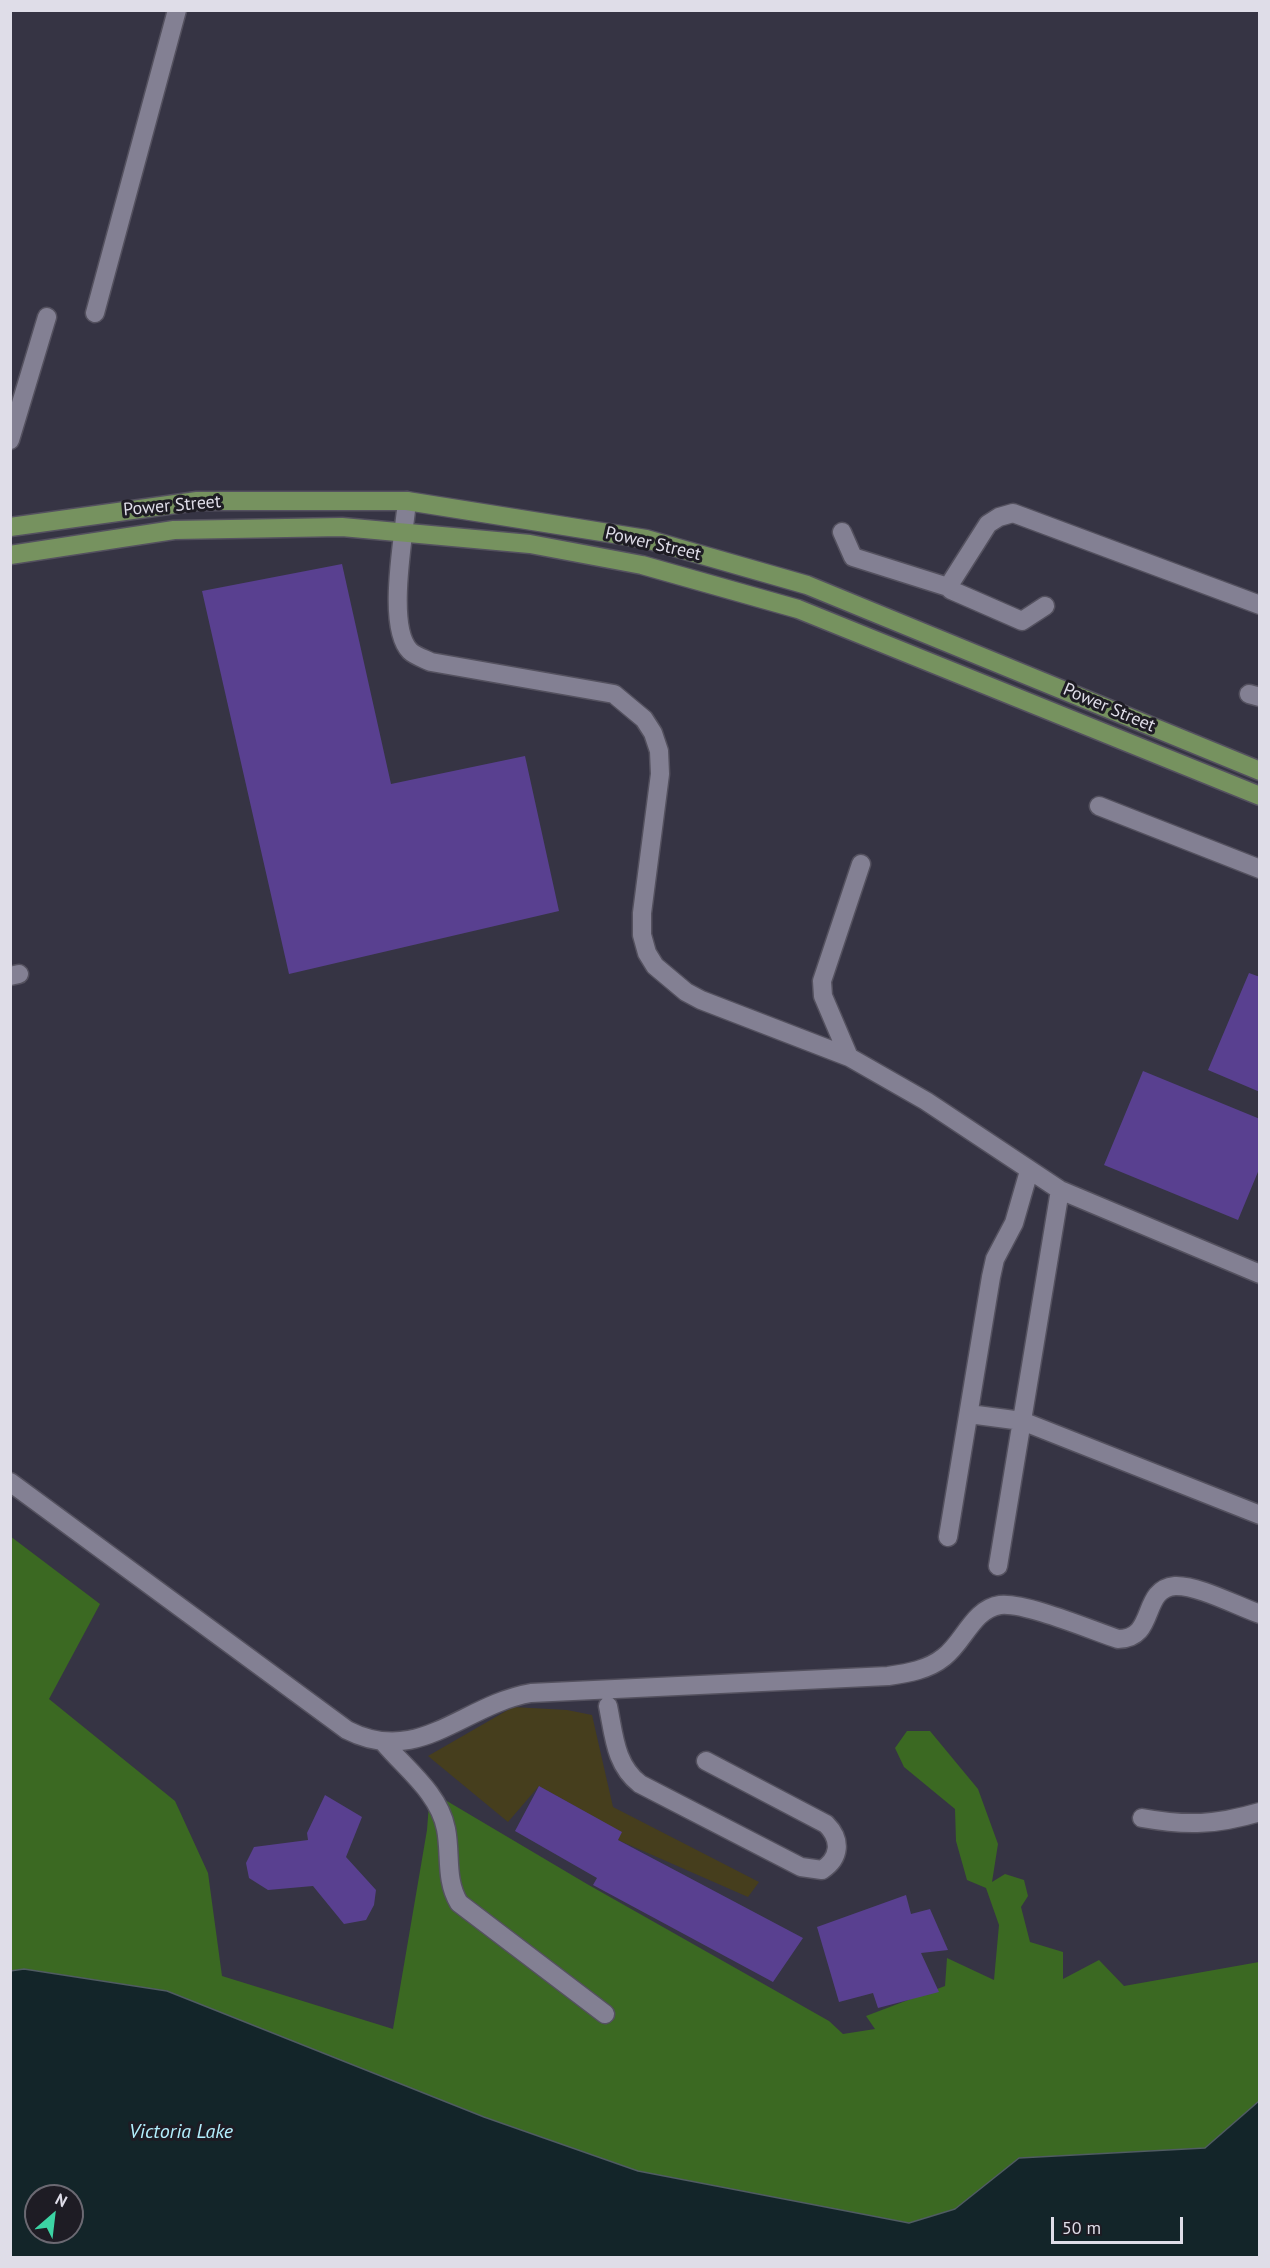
<!DOCTYPE html>
<style>
body{margin:0}
#map{position:relative;width:1270px;height:2268px;overflow:hidden;background:#363444;font-family:"PT Sans",sans-serif}
canvas{display:block}
.frame{position:absolute;inset:0;border:12px solid #dfdde8;pointer-events:none}
.north{position:absolute;left:24px;top:2184px;width:60px;height:60px;box-sizing:border-box;background:#1e1c24;border:2px solid #6b6972;border-radius:50%;rotate:28deg;font-size:16px;font-weight:700;line-height:24px;text-align:center;color:#dfdde8}
.north::after{content:'';display:block;margin:auto;width:21px;height:27px;background:#3cd4a4;clip-path:polygon(50% 0,100% 100%,50% 72%,0 100%)}
.scale{position:absolute;left:1051px;top:2217px;width:132px;height:27px;box-sizing:border-box;border:3px solid #dfdde8;border-top:0;padding-left:8px;font-size:18px;line-height:21px;white-space:nowrap;color:#dfdde8;-webkit-text-stroke:4px #1e1c24;paint-order:stroke}
</style>
<div id="map">
<canvas width="1270" height="2268"></canvas>
<div class="frame"></div>
<div class="north">N</div>
<div class="scale">50 m</div>
</div>
<script>
const c = document.querySelector('canvas').getContext('2d');
c.lineJoin = 'round';
function fill(path, color) { c.fillStyle = color; c.fill(path, 'evenodd'); }
function strokePath(path, color, width, dash) { c.strokeStyle = color; c.lineWidth = width; c.lineCap = dash ? 'butt' : 'round'; c.setLineDash(dash || []); c.stroke(path); }
function drawText(font, color, halo, rows, align = 'center') {
  c.font = font + ' "PT Sans",sans-serif'; c.lineWidth = 6; c.setLineDash([]); c.textBaseline = 'middle'; c.strokeStyle = halo; c.fillStyle = color; for (const [text, x, y, turn = 0] of rows) {
    c.save(); c.translate(x, y); c.rotate((+turn || 0) * Math.PI / 180); c.textAlign = isNaN(turn) ? turn : align; if (halo) c.strokeText(text, 0, 0); c.fillText(text, 0, 0); c.restore();
  }
}
fill(new Path2D(`
 M10,1536L100,1604L49,1699L175,1801L208,1873L222,1976L393,2029L427,1830L430,1791L587,1884L829,2021L843,2034L875,2029L866,2016L945,1986L947,1958L994,1980L999,1925L986,1888L967,1880L956,1841L955,1809L904,1767L895,1748L907,1731H930L978,1789L998,1844L992,1882L1005,1874L1024,1880L1028,1896L1021,1907L1030,1942L1063,1952V1979L1099,1960L1124,1986L1259,1962V2101L1205,2148L1019,2158L955,2209L909,2223L638,2171L484,2117L167,1991L24,1969L11,1971Z`), '#3b6922');
fill(new Path2D(`
 M513,1707L567,1710L592,1715L613,1807L759,1882L748,1897L618,1840L621,1832L539,1786L508,1822L428,1756Z`), '#463e1d');
const water = new Path2D(`
 M24,1969L167,1991L484,2117L638,2171L909,2223L955,2209L1019,2158L1205,2148L1259,2101V2257H11L10,1971ZM36,2196H72V2232H36Z`);
fill(water, '#132529');
strokePath(water, '#505c62', 1.5);
fill(new Path2D(`
 M342,564L391,784L525,756L559,911L289,974L202,591Z
 M1249,973L1260,977V1092L1208,1070Z
 M1143,1071L1260,1119V1167L1238,1220L1104,1165Z
 M539,1786L622,1832L618,1840L803,1938L773,1982L593,1885L597,1878L515,1831Z
 M325,1795L362,1817L346,1857L376,1890L374,1905L366,1920L344,1924L313,1886L268,1890L249,1878L246,1863L254,1847L308,1840L307,1833Z
 M906,1895L911,1914L930,1909L948,1950L921,1953L939,1992L878,2008L873,1993L839,2002L817,1927Z`), '#594090');
const minor = new Path2D(`
 M95,313L177,10
 M10,440L47,317
 M407,501C404,536 386,627 410,651C415,656 425,659 431,662L614,694L644,719L653,733L659,751L660,774L642,913V935L647,953L655,966L686,992L701,1000L849,1057L926,1101L1060,1190L1260,1274
 M842,532L853,557L948,587
 M1045,606L1022,621L951,590L948,587L988,524L999,517L1013,513L1260,605
 M1249,694L1260,697
 M1099,806L1260,869
 M10,976L19,974
 M849,1057L823,996L822,981L861,864
 M969,1414L1022,1421L1260,1515
 M10,1482L347,1730C419,1767 462,1705 531,1693L888,1676C908,1673 928,1670 944,1657C964,1642 973,1609 1000,1605C1025,1602 1091,1630 1118,1639C1157,1639 1140,1589 1175,1586C1198,1585 1237,1606 1260,1614
 M948,1537L991,1277L995,1259L1014,1223L1029,1171
 M998,1566L1060,1190
 M608,1706C614,1735 615,1765 640,1784L801,1867L822,1870C840,1858 842,1840 826,1824L706,1761
 M384,1743C406,1769 439,1793 446,1829C451,1854 445,1880 459,1903L605,2014
 M1142,1818C1187,1826 1216,1825 1260,1812`);
const major = new Path2D(`
 M10,527L197,501H407L646,539L807,585L1260,771
 M10,555L174,530L342,527L530,544L642,565L798,609L1260,796`);
strokePath(minor, '#54515f', 21);
strokePath(major, '#54515f', 21);
strokePath(minor, '#838093', 18);
strokePath(major, '#76925f', 18);
drawText('18px', '#dfdde8', '#1e1c24', [
 ["Power Street",172,506,-5],
 ["Power Street",653,544,13],
 ["Power Street",1109,708,23]
]);
drawText('italic 20px', '#b3effd', '#1e1c24', [
 ["Victoria Lake",181,2132]
]);
</script>
